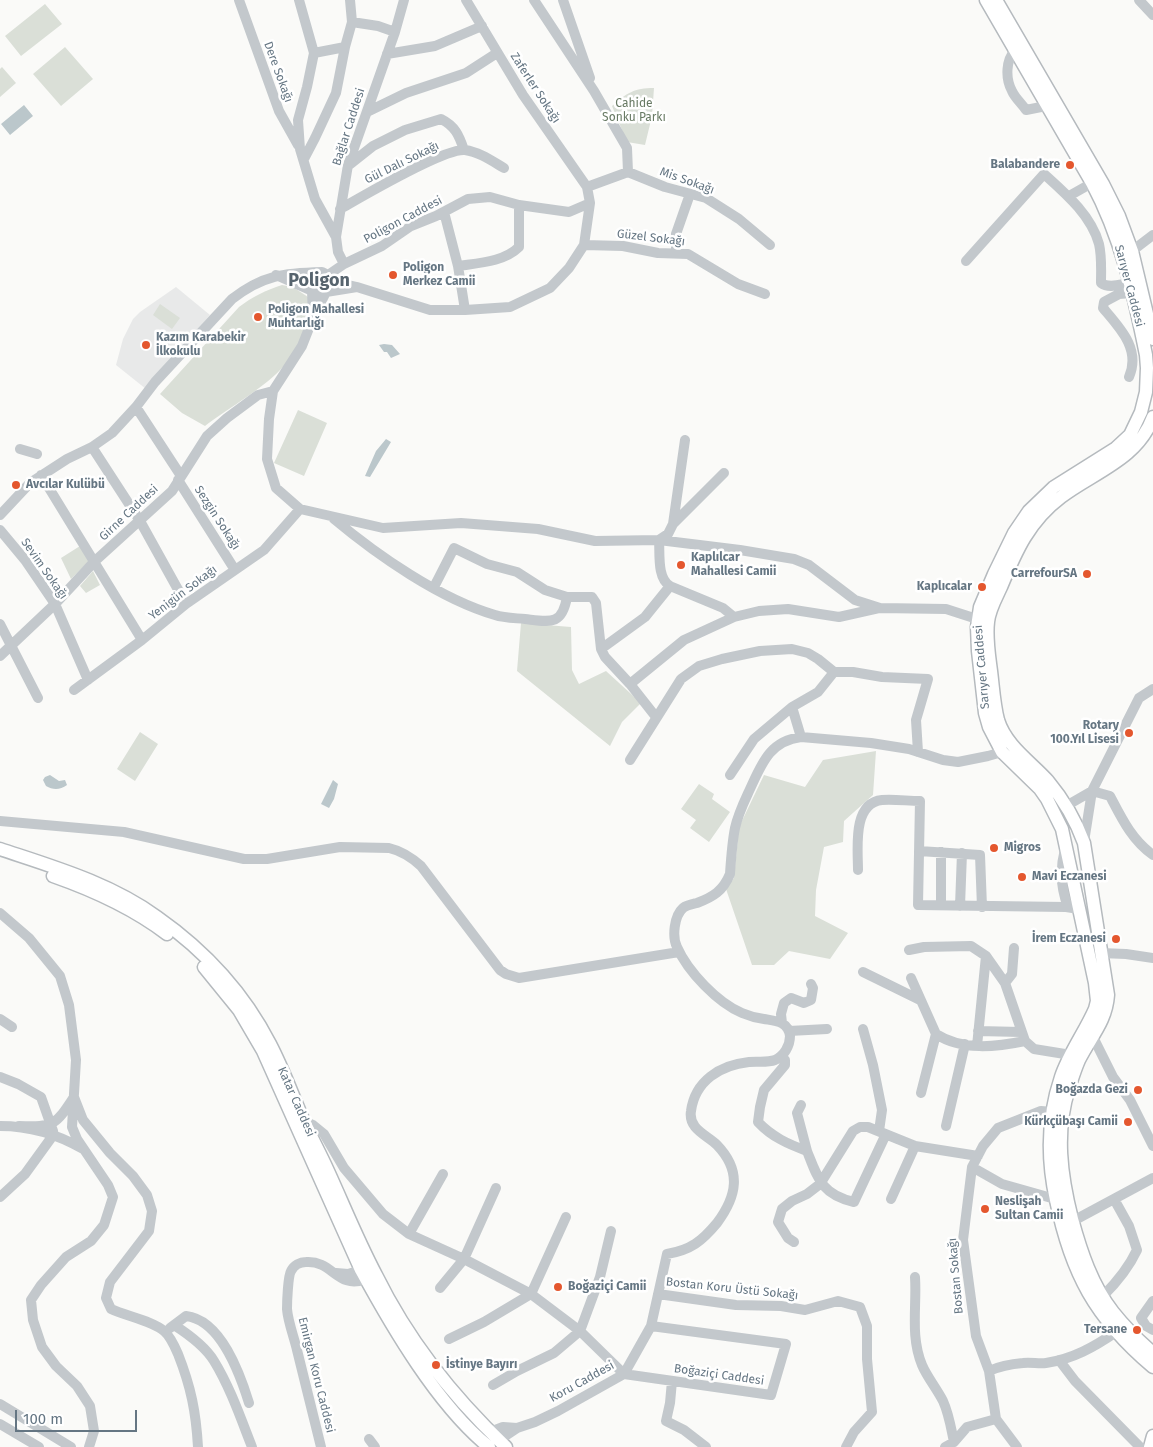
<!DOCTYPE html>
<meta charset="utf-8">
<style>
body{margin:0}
#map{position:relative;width:1153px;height:1447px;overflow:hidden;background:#fafaf8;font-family:"Fira Sans",sans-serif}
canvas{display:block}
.scale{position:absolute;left:15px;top:1410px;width:122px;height:22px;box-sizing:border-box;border:2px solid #657683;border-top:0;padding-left:6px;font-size:15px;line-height:18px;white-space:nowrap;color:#657683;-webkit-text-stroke:4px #fff;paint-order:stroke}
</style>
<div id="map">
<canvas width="1153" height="1447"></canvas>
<div class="scale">100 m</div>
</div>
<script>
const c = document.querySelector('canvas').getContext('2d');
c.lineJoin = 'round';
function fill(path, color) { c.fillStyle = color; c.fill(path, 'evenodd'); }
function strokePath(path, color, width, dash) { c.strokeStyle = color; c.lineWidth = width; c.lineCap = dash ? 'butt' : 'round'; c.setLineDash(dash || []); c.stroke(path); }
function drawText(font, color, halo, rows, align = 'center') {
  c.font = font + ' "Fira Sans",sans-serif'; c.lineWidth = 5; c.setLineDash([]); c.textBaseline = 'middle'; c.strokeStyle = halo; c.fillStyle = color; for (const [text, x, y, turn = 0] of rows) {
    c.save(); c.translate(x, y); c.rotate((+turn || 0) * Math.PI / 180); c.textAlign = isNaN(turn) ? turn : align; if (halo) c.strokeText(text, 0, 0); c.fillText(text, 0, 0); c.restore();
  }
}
fill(new Path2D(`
 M176,287L210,315L146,389L116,365L123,339L133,319L140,312Z`), '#e8e9e9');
fill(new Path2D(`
 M45,4L62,24L21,56L5,36Z
 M65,47L93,79L61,106L33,74Z
 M2,67L16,83L0,97V69Z
 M654,88L652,116L645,145L627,142L612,106C627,93 634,88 654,88Z
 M282,285L293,287L308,297C308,303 309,310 308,316C302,371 244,396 205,426L182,413L160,394L239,307C252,297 266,290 282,285Z
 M160,304L180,318L172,329L153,315Z
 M298,410L327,423L304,476L274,463Z
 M80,546L89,561L71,579L61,558Z
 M93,571L100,585L86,593L80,586Z
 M521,623L571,627L572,670L579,684L606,671L641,703L622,722L610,746L517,671Z
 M140,732L158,744L135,781L117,769Z
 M876,751L873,795L844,821L843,842L824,847L816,890L815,916L848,933L830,959L789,951L774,965H752L726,889L734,878L739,827L764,775L805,787L823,760Z
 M699,784L714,794L712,799L730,812L709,842L690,828L696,820L681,809Z`), '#dadfd7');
fill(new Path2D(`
 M24,105L33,116L10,135L1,124Z
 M384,344L392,345L400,354L391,358L387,352H384L379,345Z
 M386,439L391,442L370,477L365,476L376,451Z
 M50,775L59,781L65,780L67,785C60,790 53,790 46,786L43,780L45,777Z
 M333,780L338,784L334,799L329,808L321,804Z`), '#bbc7cb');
const major = new Path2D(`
 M986,0L1092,183C1121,237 1134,295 1146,355L1147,368L1146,392L1141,412L1130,435L1116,448L1054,487L1029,511L1014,533L994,574L980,607L977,627L978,651L985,713L989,727L1002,752L1040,789L1047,799L1062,829L1095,983L1097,1001L1095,1009C1085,1032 1069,1053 1061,1077C1047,1118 1047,1159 1056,1200C1071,1273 1095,1318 1153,1367
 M996,0L1103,184L1119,216L1132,251L1153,339
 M1153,417C1138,459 1094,472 1061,497C1029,521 1016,551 1001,587C996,598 989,610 988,622C986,638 989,655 991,671C993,687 994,705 998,720C1006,746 1031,762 1048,781C1063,799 1076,821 1084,843L1108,995C1106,1022 1091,1036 1079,1060C1075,1069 1072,1079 1069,1088C1055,1132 1061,1176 1072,1219C1081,1252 1092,1285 1113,1312C1125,1327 1139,1341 1153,1353
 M0,849C54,867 110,883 157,917C204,950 244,993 270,1044C283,1069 292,1094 303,1119C311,1137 320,1153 328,1171C344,1206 358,1241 376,1275C408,1340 454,1398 506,1447
 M53,876C93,890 133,908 167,934
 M204,967L239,1010L263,1051L361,1270C392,1327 438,1406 489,1447
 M1150,1447L1153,1436`);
strokePath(major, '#b5babe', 15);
strokePath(new Path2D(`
 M239,0L279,111L298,145
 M299,0L314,53L307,87L298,120L300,149L315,199L336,237
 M534,0L594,91L627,148L628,172
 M563,0L590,78
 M1139,0L1153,15
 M352,22L378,26L395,32
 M1015,50C1006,60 1005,78 1012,91C1015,98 1022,104 1026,110L1046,106
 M314,53L345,47
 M387,54L435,46L482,26
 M367,112L406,93L466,73L497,53
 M304,159L315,138L336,93L345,47L352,22L350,0
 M349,165L373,146L405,130L441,119C455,126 459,135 464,150
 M587,187L628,172L665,187L706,198L739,219L770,245
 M1069,196L1092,183
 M340,209C363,196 444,148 465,150C479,152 492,161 504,168
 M444,212L458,266L465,310
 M584,245L623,246L658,253L688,254L738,284L765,294
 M1132,251L1153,235
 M676,253V234L690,194
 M966,261L1044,174C1065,193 1091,215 1099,244C1102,257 1101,270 1101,283C1109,289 1121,284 1130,283
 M344,264L338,252L336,237L348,165L395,32L404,0
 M458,266C478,263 504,262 519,247V205
 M328,275L344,264L382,246L411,226L436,216L468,199L490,197L519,205L569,212L590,203
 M331,281L357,287L430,310H465L510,307L550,288L569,268L584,245L590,203L587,187L523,95L466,0
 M357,287L326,292L313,318L302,346L273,391L269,419L267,459L276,488L300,509L383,528L461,523L538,529L595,541L659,540L740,550L794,559L809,565L855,600L880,608L946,609L977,619
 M313,317L312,291L309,281L314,273
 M1129,377C1141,349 1120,328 1103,308L1104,302L1119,294L1132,293
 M136,407L181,476
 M685,440L673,524L668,534L659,540C660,555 657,578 670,586L723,608L734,617
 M92,447L140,521L186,604
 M20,449L37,454
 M41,475L142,640
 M178,480L235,570
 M0,515L30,483L67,459L92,447L112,433L136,407L155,382L232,299C263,275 284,273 322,272L328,275L331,284L326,292L319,294L276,275
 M334,519C377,555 440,599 495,615C504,618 515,618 525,619C550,622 562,626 567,597H592L596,603L601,649L605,657L630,684L656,717
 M673,524L724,473
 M0,530L25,560L55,604L88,680
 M434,587L454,548L487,564L517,572L545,590L567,597
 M0,624L38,698
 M601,649L645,617L670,586
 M0,656L55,604L95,561L172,491L207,436L227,418L258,395L273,391
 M630,684L684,640L734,617L759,611L788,609L839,617L879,608
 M74,690L142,640L186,604L264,550L300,509
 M801,737L792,707L818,692L834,672H853L882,677L928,679L916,720L918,752
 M630,760L681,679L699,666L722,659L760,651L792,649L808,653L818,659L834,672
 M730,775L754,739L792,707
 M1066,806L1092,791L1110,796C1122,819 1132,840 1153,855
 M0,821L124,832L244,859H267L340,847L389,848C402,851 411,857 421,866L500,970L506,974L519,978L679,952
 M1084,842L1092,791L1139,698L1153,689
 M1065,849C1060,868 1061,889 1068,907
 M919,851L980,855L982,907
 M858,870C858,849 852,803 882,800C894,799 908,801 920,801L918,905L1066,907L1079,909
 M941,905V852
 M960,906L962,853
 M0,913L29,938L60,976L69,1005L76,1060L72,1127L77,1139L108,1185L113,1197L104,1225L91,1241L66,1257L41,1285L31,1300L33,1320L42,1347L56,1366L77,1386L90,1406L94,1431L89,1447
 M909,950L924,947L971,946L986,956L1005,983L1025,1041L1034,1049L1071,1055
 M1100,953L1126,954L1153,958
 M863,972L920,1000
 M911,978L936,1034C962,1051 996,1047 1025,1041
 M1005,983L1012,974L1014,948
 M0,1019L12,1027
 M782,1023L781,1014L784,1003L791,998L804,1003L811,1000L813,988L811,984
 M863,1029L873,1065L882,1110L879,1131
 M789,1031L827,1029
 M978,1031L1021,1032
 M1093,1037L1113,1077L1130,1100L1153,1146
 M977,1046L986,956
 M781,1056L785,1060V1065L764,1090L760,1107L758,1122C772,1137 788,1144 807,1151C818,1179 822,1195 854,1202L886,1134
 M0,1077L18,1084L41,1097L53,1131
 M921,1093L936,1034
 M801,1105L797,1113L807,1151
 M304,1121L313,1125L324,1134L344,1168L383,1214L409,1234L464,1259L531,1294L580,1331L624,1374L771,1395L786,1344L651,1326
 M0,1126C30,1126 57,1134 83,1149
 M19,1126C54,1127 55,1126 74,1097L83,1120L110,1153L133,1176L147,1195L152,1211L149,1231L110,1282L106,1298L111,1309C126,1316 153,1321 164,1331C170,1336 175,1347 178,1354C191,1387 196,1412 198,1447
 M946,1126L965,1044
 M972,1167L1002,1184L1055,1199
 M0,1197L25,1174L54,1134
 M891,1199L915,1146
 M1073,1221L1153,1178
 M409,1234L443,1174
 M794,1242L788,1238L778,1222L782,1209L792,1201L807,1194L820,1184L853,1131L860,1127H868L915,1146L978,1156
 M336,1273L348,1274L361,1270
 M915,1277C917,1306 910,1336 922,1365C927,1377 937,1389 943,1401C949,1414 951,1428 954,1442
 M440,1288L464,1259L496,1188
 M658,1294L736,1305L781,1306L805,1310L838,1301L860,1307L867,1326V1359L872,1412L854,1432L846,1447
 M1103,1296C1116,1283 1129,1267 1137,1250L1129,1226L1114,1199
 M1153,1301L1141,1318L1146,1326L1153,1330
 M174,1325C188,1334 205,1346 214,1361C230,1387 241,1419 252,1447
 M170,1328L186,1316C221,1320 240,1374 249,1403
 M449,1339L484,1322L531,1294L566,1217
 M1059,1360L1075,1381L1140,1447
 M989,1371C1000,1366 1011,1364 1023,1363C1031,1362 1039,1364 1046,1363C1073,1359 1094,1347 1116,1332
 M672,1381L670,1403L666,1421L684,1430L706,1447
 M493,1385L517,1371L554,1353L580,1331L600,1277L611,1231
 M0,1404L71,1447
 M0,1424L39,1447
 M490,1432L503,1427L517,1428
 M369,1439L375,1447
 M499,1440L517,1428L535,1422L558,1411L624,1374L651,1326L667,1254C691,1250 702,1241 717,1223C737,1196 742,1171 717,1145C707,1135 688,1129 691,1111C695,1081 720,1065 749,1062C757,1061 767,1063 775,1060C784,1056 790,1046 790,1036C788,1021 775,1021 764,1019C756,1018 749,1016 742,1013C718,1003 688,972 677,947C672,937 674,916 683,908C687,905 693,904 697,903C713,897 723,891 730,874C731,859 732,843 735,828C738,814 744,802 750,789C762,763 770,741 801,737L871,743L909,749L943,760L958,762L988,756L1002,752
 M321,1447C313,1415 305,1382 297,1350C294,1337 288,1322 287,1309C287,1302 288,1276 291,1271C294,1265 300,1262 306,1262C333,1260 337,1290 366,1279
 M945,1447L954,1442L967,1427L996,1419
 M1017,1447L996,1419L989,1371L976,1336L963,1240L972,1167L983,1146L998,1128L1041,1111L1052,1112`), '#c3c8cc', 10);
strokePath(major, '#fff', 12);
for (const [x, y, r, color] of [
 [1070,165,5,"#e4572e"],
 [393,275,5,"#e4572e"],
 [258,317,5,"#e4572e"],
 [146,345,5,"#e4572e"],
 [16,485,5,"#e4572e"],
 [681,565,5,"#e4572e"],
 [1087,574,5,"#e4572e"],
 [982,587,5,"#e4572e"],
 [1129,733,5,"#e4572e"],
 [994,848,5,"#e4572e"],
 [1022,877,5,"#e4572e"],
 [1116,939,5,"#e4572e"],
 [1138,1090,5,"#e4572e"],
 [1128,1122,5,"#e4572e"],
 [985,1209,5,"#e4572e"],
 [558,1287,5,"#e4572e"],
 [1137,1330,5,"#e4572e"],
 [436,1365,5,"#e4572e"]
]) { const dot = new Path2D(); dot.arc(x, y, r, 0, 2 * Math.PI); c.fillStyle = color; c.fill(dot); strokePath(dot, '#fff', 2); }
drawText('12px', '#657683', '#fff', [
 ["Dere Sokağı",278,72,70],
 ["Zaferler Sokağı",535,88,57],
 ["Bağlar Caddesi",349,127,-72],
 ["Gül Dalı Sokağı",402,163,-26],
 ["Mis Sokağı",687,181,20],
 ["Poligon Caddesi",403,220,-28],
 ["Güzel Sokağı",651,238,7],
 ["Sarıyer Caddesi",1129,286,75],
 ["Girne Caddesi",129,513,-43],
 ["Sezgin Sokağı",217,518,57],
 ["Sevim Sokağı",44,569,55],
 ["Yenigün Sokağı",183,593,-37],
 ["Sarıyer Caddesi",982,667,-95],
 ["Katar Caddesi",296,1102,66],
 ["Bostan Sokağı",956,1276,-95],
 ["Bostan Koru Üstü Sokağı",732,1289,6],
 ["Emirgan Koru Caddesi",316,1375,76],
 ["Boğaziçi Caddesi",719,1375,8],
 ["Koru Caddesi",582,1382,-29]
]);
drawText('12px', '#687a64', '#fff', [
 ["Cahide",634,104],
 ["Sonku Parkı",634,118]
]);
drawText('bold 12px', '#657683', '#fff', [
 ["Balabandere",1060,165,"right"],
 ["Poligon",403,268],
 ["Merkez Camii",403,282],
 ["Poligon Mahallesi",268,310],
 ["Muhtarlığı",268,324],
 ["Kazım Karabekir",156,338],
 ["İlkokulu",156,352],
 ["Avcılar Kulübü",26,485],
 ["Kaplılcar",691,558],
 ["Mahallesi Camii",691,572],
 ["CarrefourSA",1077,574,"right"],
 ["Kaplıcalar",972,587,"right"],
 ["Rotary",1119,726,"right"],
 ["100.Yıl Lisesi",1119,740,"right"],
 ["Migros",1004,848],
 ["Mavi Eczanesi",1032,877],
 ["İrem Eczanesi",1106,939,"right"],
 ["Boğazda Gezi",1128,1090,"right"],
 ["Kürkçübaşı Camii",1118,1122,"right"],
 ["Neslişah",995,1202],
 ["Sultan Camii",995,1216],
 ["Boğaziçi Camii",568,1287],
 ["Tersane",1127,1330,"right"],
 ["İstinye Bayırı",446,1365]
], 'left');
drawText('bold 18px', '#57646e', '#fff', [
 ["Poligon",319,281]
]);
</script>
